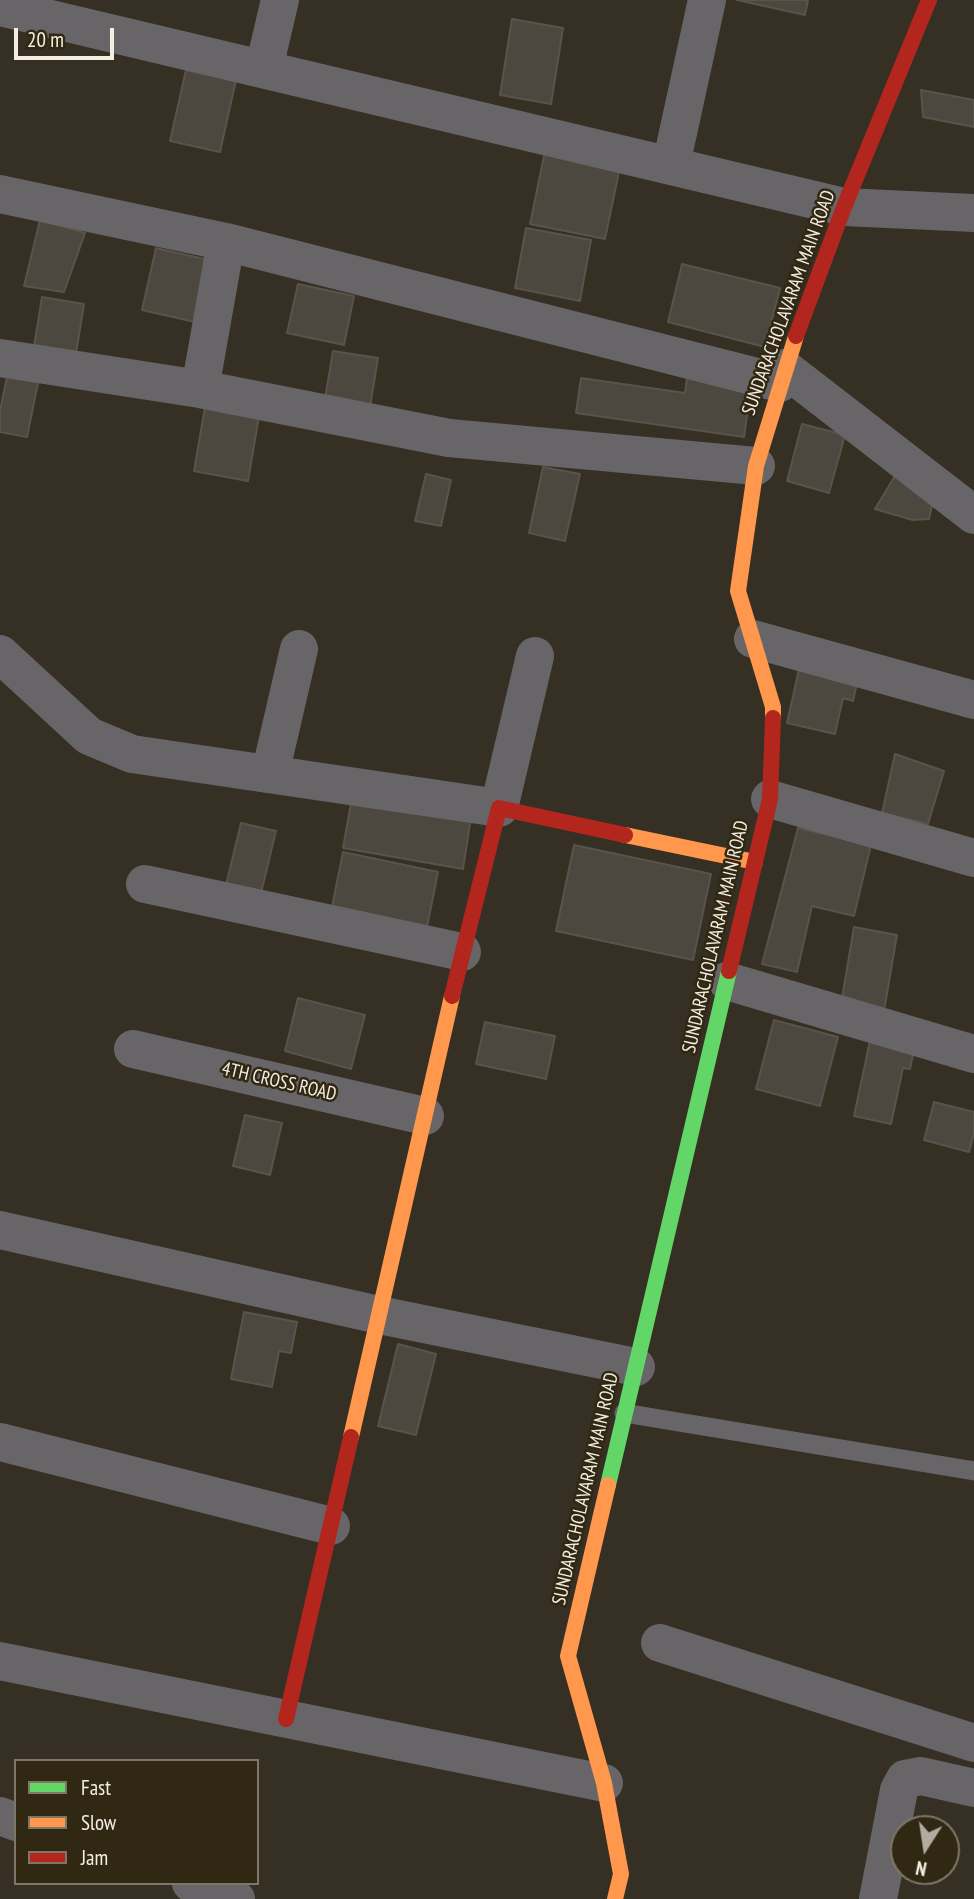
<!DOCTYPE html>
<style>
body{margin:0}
#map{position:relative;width:974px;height:1899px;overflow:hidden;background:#352f24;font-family:"PT Sans Narrow",sans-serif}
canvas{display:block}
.legend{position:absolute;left:14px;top:1759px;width:245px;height:126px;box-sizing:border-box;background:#312814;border:2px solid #7f7766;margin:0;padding:9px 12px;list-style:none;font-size:21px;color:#f4eee2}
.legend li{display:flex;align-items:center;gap:14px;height:35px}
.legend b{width:35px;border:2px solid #7f7766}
.north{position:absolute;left:890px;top:1815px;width:70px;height:70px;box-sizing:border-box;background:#312814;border:2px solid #7f7766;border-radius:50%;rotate:192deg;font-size:19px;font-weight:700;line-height:28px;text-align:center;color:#f4eee2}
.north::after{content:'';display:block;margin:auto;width:24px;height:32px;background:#b1aba0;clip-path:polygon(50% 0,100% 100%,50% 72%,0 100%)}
.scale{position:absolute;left:14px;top:28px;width:100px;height:32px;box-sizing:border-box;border:4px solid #f4eee2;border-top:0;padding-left:9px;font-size:21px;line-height:24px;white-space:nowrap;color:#f4eee2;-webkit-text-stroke:5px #312814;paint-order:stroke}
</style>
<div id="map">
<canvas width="974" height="1899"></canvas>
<ul class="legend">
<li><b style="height:9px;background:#63d668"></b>Fast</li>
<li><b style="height:9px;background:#ff974d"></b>Slow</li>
<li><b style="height:9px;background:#b3261e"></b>Jam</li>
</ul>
<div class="north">N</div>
<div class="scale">20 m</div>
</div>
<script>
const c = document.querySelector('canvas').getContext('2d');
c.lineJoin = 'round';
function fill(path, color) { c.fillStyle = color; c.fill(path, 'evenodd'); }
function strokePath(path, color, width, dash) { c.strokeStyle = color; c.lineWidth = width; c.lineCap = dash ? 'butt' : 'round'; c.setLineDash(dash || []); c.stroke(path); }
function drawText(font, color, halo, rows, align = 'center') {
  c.font = font + ' "PT Sans Narrow",sans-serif'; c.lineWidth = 5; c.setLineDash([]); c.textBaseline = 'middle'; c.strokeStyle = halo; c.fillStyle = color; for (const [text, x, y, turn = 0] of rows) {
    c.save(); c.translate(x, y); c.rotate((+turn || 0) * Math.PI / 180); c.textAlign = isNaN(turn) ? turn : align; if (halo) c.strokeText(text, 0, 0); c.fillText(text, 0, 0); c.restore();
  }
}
const building = new Path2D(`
 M737,0H808L805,15Z
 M512,19L563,28L551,104L500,95Z
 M186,70L236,80L220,152L170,141Z
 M921,90L974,100V127L923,117Z
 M545,151L620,167L605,239L530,224Z
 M40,220L85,233L64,292L24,286Z
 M526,228L591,240L580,301L515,288Z
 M156,248L209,260L195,322L142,310Z
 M682,264L780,288L765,347L668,322Z
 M298,284L354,296L344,345L287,333Z
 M42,297L84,304L75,360L33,353Z
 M333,351L378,358L370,407L325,399Z
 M688,371L752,381L744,437L576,413L581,378L685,393Z
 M8,372L39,378L27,437L0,432V411Z
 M205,407L259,416L248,481L194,471Z
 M802,424L845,435L829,493L787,481Z
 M543,467L580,474L565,541L529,533Z
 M898,471L935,491L929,519L913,520L875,509Z
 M426,474L451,480L441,526L415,521Z
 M801,660L859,673L853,701L843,698L835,734L787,723Z
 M895,754L944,771L928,824L882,813Z
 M352,797L471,817L463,869L343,848Z
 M241,823L276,831L261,893L226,885Z
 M798,828L871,845L854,916L812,906L797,972L762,964Z
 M574,845L711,874L693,960L556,931Z
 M343,852L438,872L426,932L331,912Z
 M854,927L897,935L884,1011L841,1004Z
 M298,998L365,1015L351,1069L285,1051Z
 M774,1020L838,1037L820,1106L756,1089Z
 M485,1022L555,1036L546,1079L476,1064Z
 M871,1036L915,1045L910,1069L903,1068L891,1124L854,1116Z
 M934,1102L974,1112V1133L969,1152L924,1140Z
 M245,1115L282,1123L270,1175L233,1166Z
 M244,1312L297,1322L291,1353L279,1351L272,1387L231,1379Z
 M398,1344L436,1354L416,1435L378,1426Z`);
fill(building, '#4d483f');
strokePath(building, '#59544b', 2);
strokePath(new Path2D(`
 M624,1413L974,1471`), '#676567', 19);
strokePath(new Path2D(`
 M0,7L844,207L974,213
 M264,68L280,0
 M671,165L707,0
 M0,194L226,242L780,383
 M0,358L200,389L449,438L756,466
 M784,368L974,515
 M200,389L226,242
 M753,639L974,700
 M0,654L89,736L132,754L499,808L535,656
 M270,774L299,649
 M770,799L974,858
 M145,884L462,952
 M727,981L974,1054
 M133,1049L425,1116
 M0,1230L379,1315L636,1367
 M0,1442L331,1526
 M660,1643L974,1743
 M0,1661L604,1783
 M0,1816L16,1822
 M191,1883L236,1899
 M878,1899L899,1790L905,1779L921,1776L974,1788`), '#676567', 38);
strokePath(new Path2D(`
 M608,1485L729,971`), '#63d668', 16);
strokePath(new Path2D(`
 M773,718V707L738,591L756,466L796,336
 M625,835L755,862
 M351,1437L452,996
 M608,1485L568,1656L604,1783L621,1874L615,1899`), '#ff974d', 16);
strokePath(new Path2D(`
 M796,336L844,207L929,0
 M729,971L770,799L773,718
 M452,996L499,808L625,835
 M286,1719L351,1437`), '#b3261e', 16);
drawText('19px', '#f4eee2', '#312814', [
 ["SUNDARACHOLAVARAM MAIN ROAD",789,303,-70],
 ["SUNDARACHOLAVARAM MAIN ROAD",716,937,-77],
 ["4TH CROSS ROAD",279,1082,13],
 ["SUNDARACHOLAVARAM MAIN ROAD",586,1489,-77]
]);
</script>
